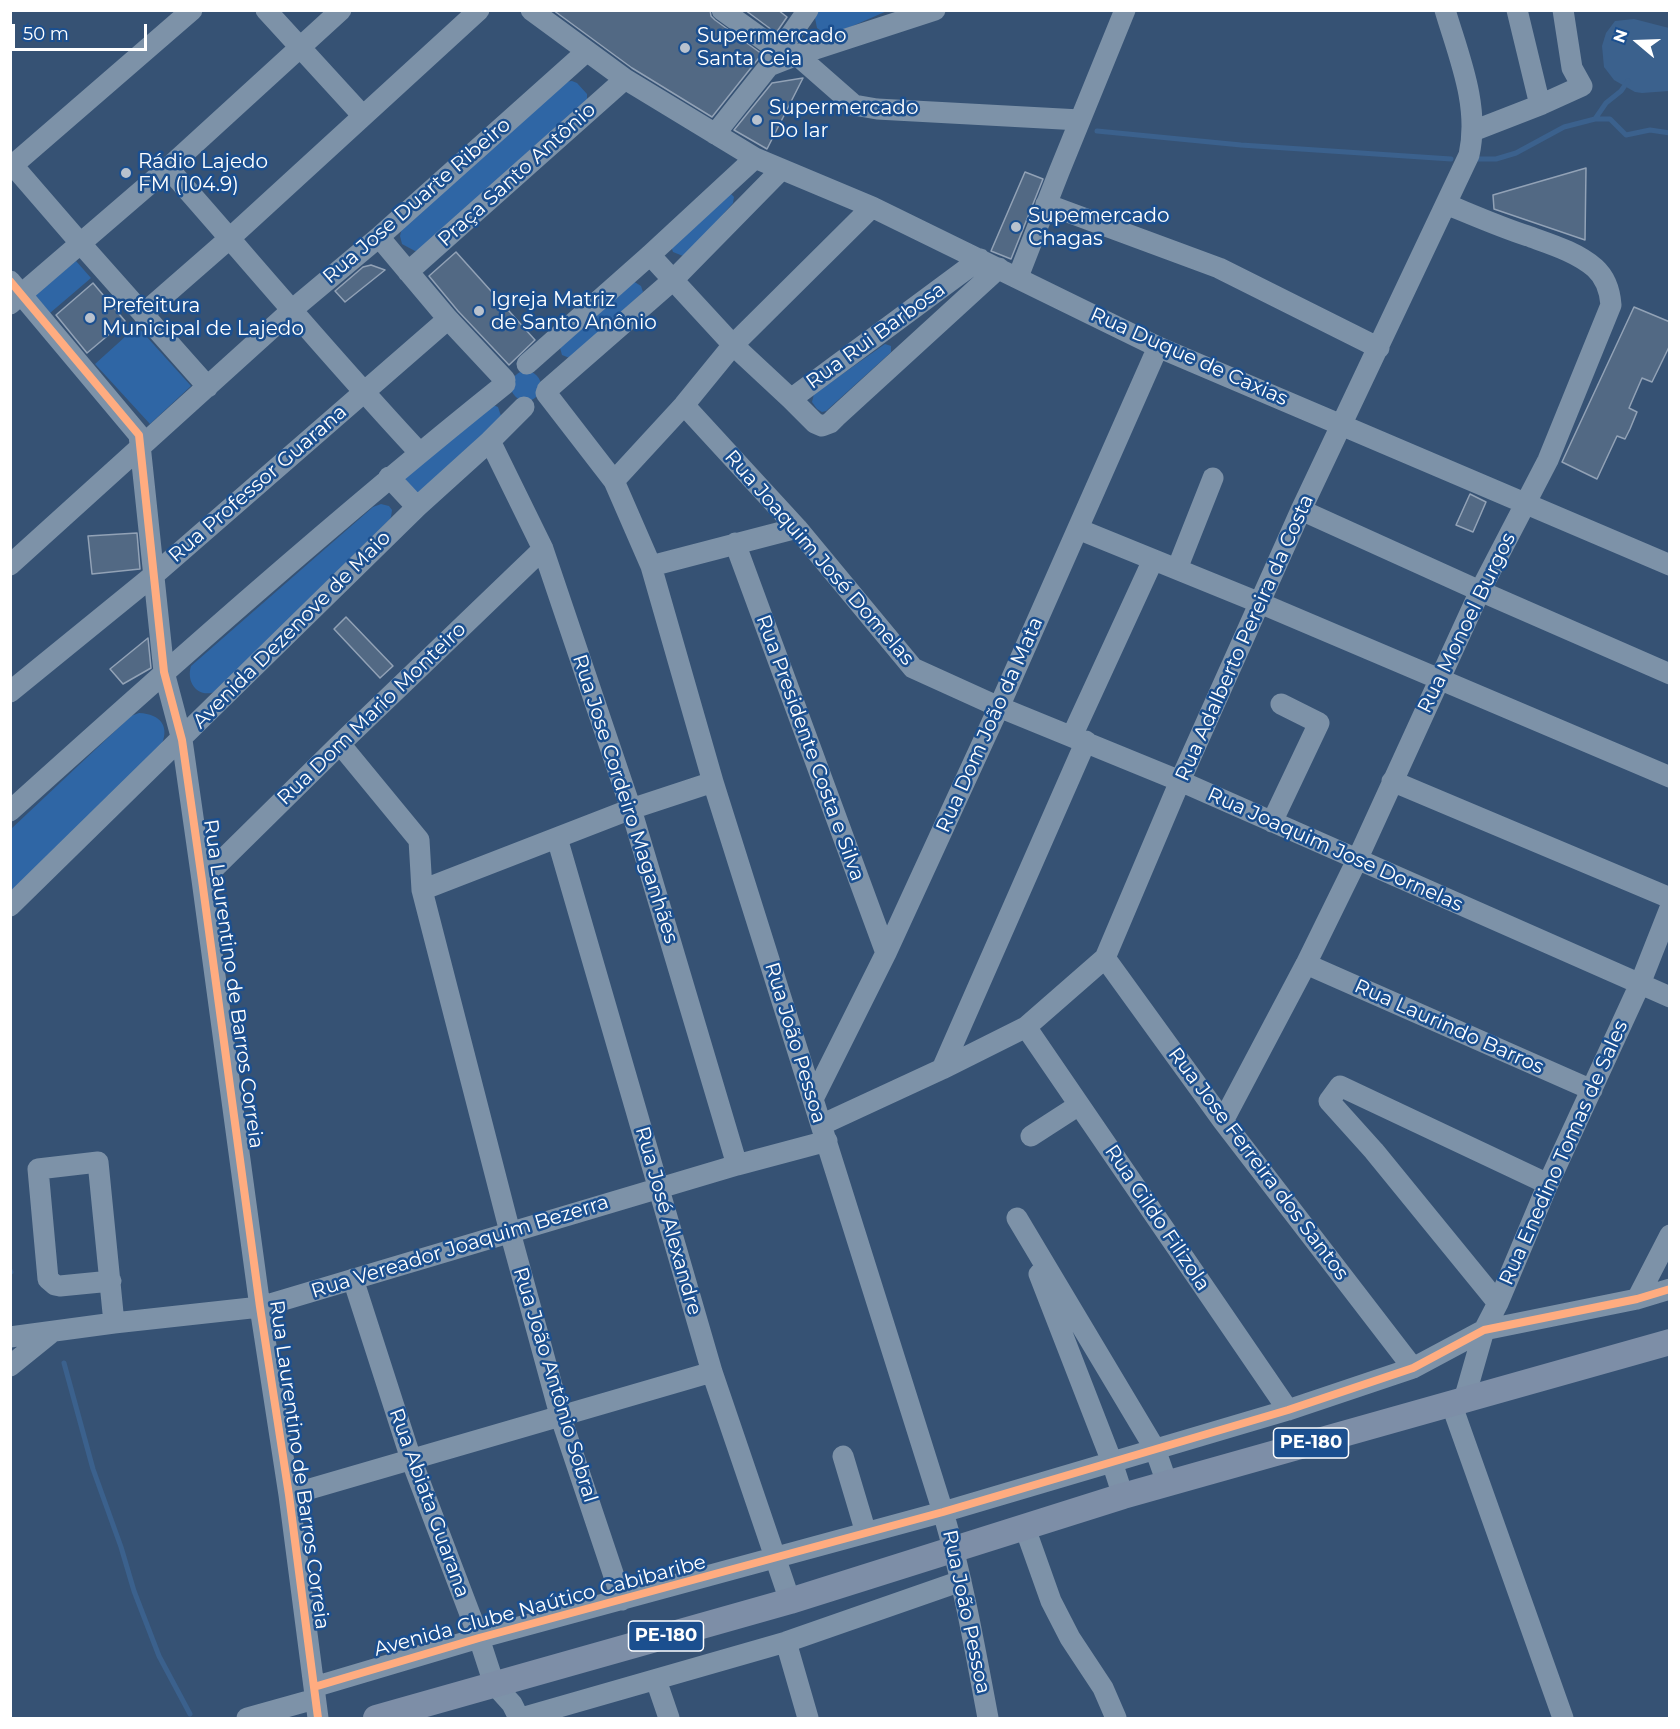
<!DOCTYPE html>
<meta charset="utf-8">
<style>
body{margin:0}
#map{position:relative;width:1680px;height:1729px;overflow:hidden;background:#365274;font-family:Montserrat,sans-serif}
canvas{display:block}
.frame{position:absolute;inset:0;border:12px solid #fff;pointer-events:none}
.north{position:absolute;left:1608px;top:12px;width:60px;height:60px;-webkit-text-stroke:4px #1b4f8f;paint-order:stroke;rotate:289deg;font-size:16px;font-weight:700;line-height:24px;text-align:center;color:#fff}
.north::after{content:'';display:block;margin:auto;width:21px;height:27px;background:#fff;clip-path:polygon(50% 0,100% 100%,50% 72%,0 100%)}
.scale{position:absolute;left:12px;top:24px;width:135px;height:27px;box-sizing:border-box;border:3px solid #fff;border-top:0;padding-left:8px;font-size:18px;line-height:21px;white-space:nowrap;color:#fff;-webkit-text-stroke:4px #1b4f8f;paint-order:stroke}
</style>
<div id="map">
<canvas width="1680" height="1729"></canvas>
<div class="frame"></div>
<div class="north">N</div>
<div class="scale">50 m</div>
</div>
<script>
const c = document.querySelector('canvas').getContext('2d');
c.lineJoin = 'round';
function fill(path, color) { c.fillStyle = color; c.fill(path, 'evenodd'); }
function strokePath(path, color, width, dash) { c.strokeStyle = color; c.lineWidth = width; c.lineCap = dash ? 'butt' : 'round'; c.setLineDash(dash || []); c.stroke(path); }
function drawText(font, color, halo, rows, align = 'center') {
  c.font = font + ' Montserrat,sans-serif'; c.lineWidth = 5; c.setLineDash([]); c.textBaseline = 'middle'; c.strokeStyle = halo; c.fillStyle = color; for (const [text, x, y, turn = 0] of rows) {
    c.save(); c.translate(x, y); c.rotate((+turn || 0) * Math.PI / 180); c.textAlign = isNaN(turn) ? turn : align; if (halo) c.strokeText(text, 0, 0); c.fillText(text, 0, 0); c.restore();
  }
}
fill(new Path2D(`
 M817,11H887L834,34H826L817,28L815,18Z
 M572,81L577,83L587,94V101L421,250L415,251L402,244L400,236L402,228L564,82Z
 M730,193L734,197L733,203L687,255L683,256L673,252L671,246Z
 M76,261L91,278L50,313L35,295Z
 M633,281L641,286L643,292L572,359L562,355L560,348Z
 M137,326L191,386L150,424L95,364Z
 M885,344L891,346V352L889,354L826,411L822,412L817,409L812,402L814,394Z
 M511 386a15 15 0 1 1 30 0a15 15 0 1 1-30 0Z
 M493,405L498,407L501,416L423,493H413L403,475Z
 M381,504L389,506L392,510L391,517L389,520L215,692C197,698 186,682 191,666L373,507Z
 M139,713C161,714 171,727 160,748L11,891V829L131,716Z`), '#2f66a5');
fill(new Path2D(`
 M1634,19L1669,28V91L1642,93L1635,92L1614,80L1604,67L1602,46L1606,33L1615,21Z`), '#3b618d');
strokePath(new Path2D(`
 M1595,119H1610L1626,135L1650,130L1670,133
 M1097,131L1241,145L1451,159
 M1475,159H1496L1516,153L1564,127L1595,119L1606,103L1621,91L1628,81
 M10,1270L11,1272
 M64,1363L93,1469L121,1547L134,1591L159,1656L190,1714`), '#3b618d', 5);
const building = new Path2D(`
 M553,10H710L711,16L715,20L762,54L712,117L632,68Z
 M745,10H778L787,17L776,33Z
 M803,78L767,149L734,130L772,83Z
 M1586,168L1585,240L1494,209L1493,195Z
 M1025,172L1043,179L1011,259L991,251Z
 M456,252L535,340L509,365L458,311L429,276Z
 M371,265L385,270L345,302L335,291L363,267Z
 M93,283L125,321L87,353L56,315Z
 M1634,307L1670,322V345L1652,382L1642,378L1629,408L1637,412L1630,429L1625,439L1617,436L1597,479L1562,462Z
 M1470,494L1486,502L1473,532L1456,525Z
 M137,533L140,569L92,574L88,536Z
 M346,617L393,666L380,678L334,629Z
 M148,638L151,668L123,684L110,669Z`);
fill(building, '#526984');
strokePath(building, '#92a2b6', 1.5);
strokePath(new Path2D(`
 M266,10L363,116
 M531,10L625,79L755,158L872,207L1158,347L1670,565
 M722,10L779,51
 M1517,10L1540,105
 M797,55L854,105L877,109L1080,120
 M769,66L797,55L935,10
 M1473,131L1540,105L1582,86L1572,68L1563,10
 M715,134L769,66L808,10
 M10,162L81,244L208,387
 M13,165L192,10
 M168,168C252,263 333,360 419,452
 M1046,204L1219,268L1379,348
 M379,237L448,319L505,380
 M650,255L733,345L791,399L815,423L822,426L830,423L836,417L999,268
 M408,272L625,79
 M1018,277L1059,172L1125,10
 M10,281L139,435L164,672L182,740L202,880L260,1307L289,1495L318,1718
 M10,304L168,168L341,10
 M143,314L230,238L479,10
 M527,364L650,255L755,158
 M547,390L673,280L781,170
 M546,393L614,481L651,566L713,782L943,1512C963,1580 975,1649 988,1718
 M791,399L980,259
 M684,405L797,528L913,668L999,707L1180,781L1670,997
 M490,441L543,549L631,809L737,1165
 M389,477L417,507
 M614,481L684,405L733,345L872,207
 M1301,510L1480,591L1670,674
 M1078,529L1260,603L1670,777
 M735,543L886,953
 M10,565L293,309L379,237L587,51
 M651,566L797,528
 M1177,569L1213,478
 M10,692L155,574L448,319
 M1072,736L1153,560
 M340,744L419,840L422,890L510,1232L560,1415L622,1600
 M1392,781L1670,898
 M10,811C172,665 335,520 505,384
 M1272,822L1319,723L1281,704
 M557,838L712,1372L790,1601
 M202,880L340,744L543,549
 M422,890L631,809L713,782
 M10,906L417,507L490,441L524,407
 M1105,958L1223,1121L1413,1368
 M1306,964L1592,1090
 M1026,1027L1288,1410
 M942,1069L1086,741
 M813,1099L886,953L999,707L1158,347
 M1223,1121L1306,964L1357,860L1480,591L1548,460L1611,305C1610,291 1606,278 1595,268C1577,252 1550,244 1528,236C1500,227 1473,215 1446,204
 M821,1125L942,1069L1026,1027L1105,958L1180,781L1301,510L1469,155C1480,106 1459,57 1445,10
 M1031,1136L1079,1105
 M1017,1218L1155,1449L1167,1483
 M1039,1274L1112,1462L1123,1496
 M353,1279L411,1459L479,1638L494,1684L512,1704L519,1718
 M111,1281L60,1286L55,1285L48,1279L38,1169L98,1162L114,1323
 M1637,1299L1670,1235
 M1498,1303L1374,1151L1329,1101L1340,1086L1548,1184
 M10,1337L114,1323L260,1307L737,1165L827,1141
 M10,1366L52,1332
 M1464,1400L1484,1330L1498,1303L1548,1184L1640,984L1670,908
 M1451,1403L1563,1718
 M843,1456L866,1533
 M289,1495L712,1372
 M1025,1528L1051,1601L1070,1638L1103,1688L1116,1718
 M786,1642L808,1718
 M656,1680L669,1718
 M314,1687L479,1638L943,1512L1288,1410L1413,1368L1484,1330L1637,1299L1670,1289
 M247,1718L315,1699
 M521,1718L786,1642L961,1581`), '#7d92a8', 21);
strokePath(new Path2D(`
 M376,1718L790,1601L1123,1496L1670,1342`), '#7d8ea7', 26);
strokePath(new Path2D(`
 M10,281L139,435L164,672L182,740L202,880L260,1307L289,1495L318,1718
 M314,1687L479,1638L943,1512L1288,1410L1413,1368L1484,1330L1637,1299L1670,1289`), '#ffac80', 8);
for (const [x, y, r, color] of [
 [685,48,6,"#b9c2ce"],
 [757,120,6,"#b9c2ce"],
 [126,173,6,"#b9c2ce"],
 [1016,227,6,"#b9c2ce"],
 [479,311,6,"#b9c2ce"],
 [90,318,6,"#b9c2ce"]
]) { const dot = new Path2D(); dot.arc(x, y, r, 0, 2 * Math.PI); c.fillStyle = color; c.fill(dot); strokePath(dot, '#1b4f8f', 2); }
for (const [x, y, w] of [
 [1311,1443,75],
 [666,1636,75]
]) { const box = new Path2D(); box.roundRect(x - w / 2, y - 15, w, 30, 4.5); c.fillStyle = '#1b4f8f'; c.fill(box); strokePath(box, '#fff', 1.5); }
drawText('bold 18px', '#fff', null, [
 ["PE-180",1311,1443],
 ["PE-180",666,1636]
]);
drawText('20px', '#fff', '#1b4f8f', [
 ["Supermercado",697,36],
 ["Santa Ceia",697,59],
 ["Supermercado",769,108],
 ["Do lar",769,131],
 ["Rádio Lajedo",138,162],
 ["FM (104.9)",138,185],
 ["Supemercado",1028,216],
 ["Chagas",1028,239],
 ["Igreja Matriz",491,300],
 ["de Santo Anônio",491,323],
 ["Prefeitura",102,306],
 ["Municipal de Lajedo",102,329]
], 'left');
drawText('20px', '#fff', '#1b4f8f', [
 ["Praça Santo Antônio",517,175,-42],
 ["Rua Jose Duarte Ribeiro",417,201,-41],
 ["Rua Rui Barbosa",876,336,-36],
 ["Rua Duque de Caxias",1189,357,24],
 ["Rua Professor Guarana",258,484,-41],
 ["Rua Joaquim José Domelas",819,558,49],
 ["Rua Monoel Burgos",1467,623,-64],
 ["Avenida Dezenove de Maio",292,630,-45],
 ["Rua Adalberto Pereira da Costa",1245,638,-66],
 ["Rua Dom Mario Monteiro",372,714,-44],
 ["Rua Dom João da Mata",990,725,-66],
 ["Rua Presidente Costa e Silva",810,748,70],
 ["Rua Jose Cordeiro Maganhães",625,799,72],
 ["Rua Joaquim Jose Dornelas",1335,850,24],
 ["Rua Laurentino de Barros Correia",233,984,82],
 ["Rua Laurindo Barros",1449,1027,24],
 ["Rua João Pessoa",795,1043,73],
 ["Rua Enedino Tomas de Sales",1564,1153,-66],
 ["Rua Jose Ferreira dos Santos",1258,1164,53],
 ["Rua Gildo Filizola",1157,1218,56],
 ["Rua José Alexandre",668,1221,74],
 ["Rua Vereador Joaquim Bezerra",460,1247,-17],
 ["Rua João Antônio Sobral",555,1385,73],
 ["Rua Laurentino de Barros Correia",299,1465,82],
 ["Rua Abiata Guarana",429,1503,70],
 ["Avenida Clube Naútico Cabibaribe",540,1606,-15],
 ["Rua João Pessoa",966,1612,78]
]);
</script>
